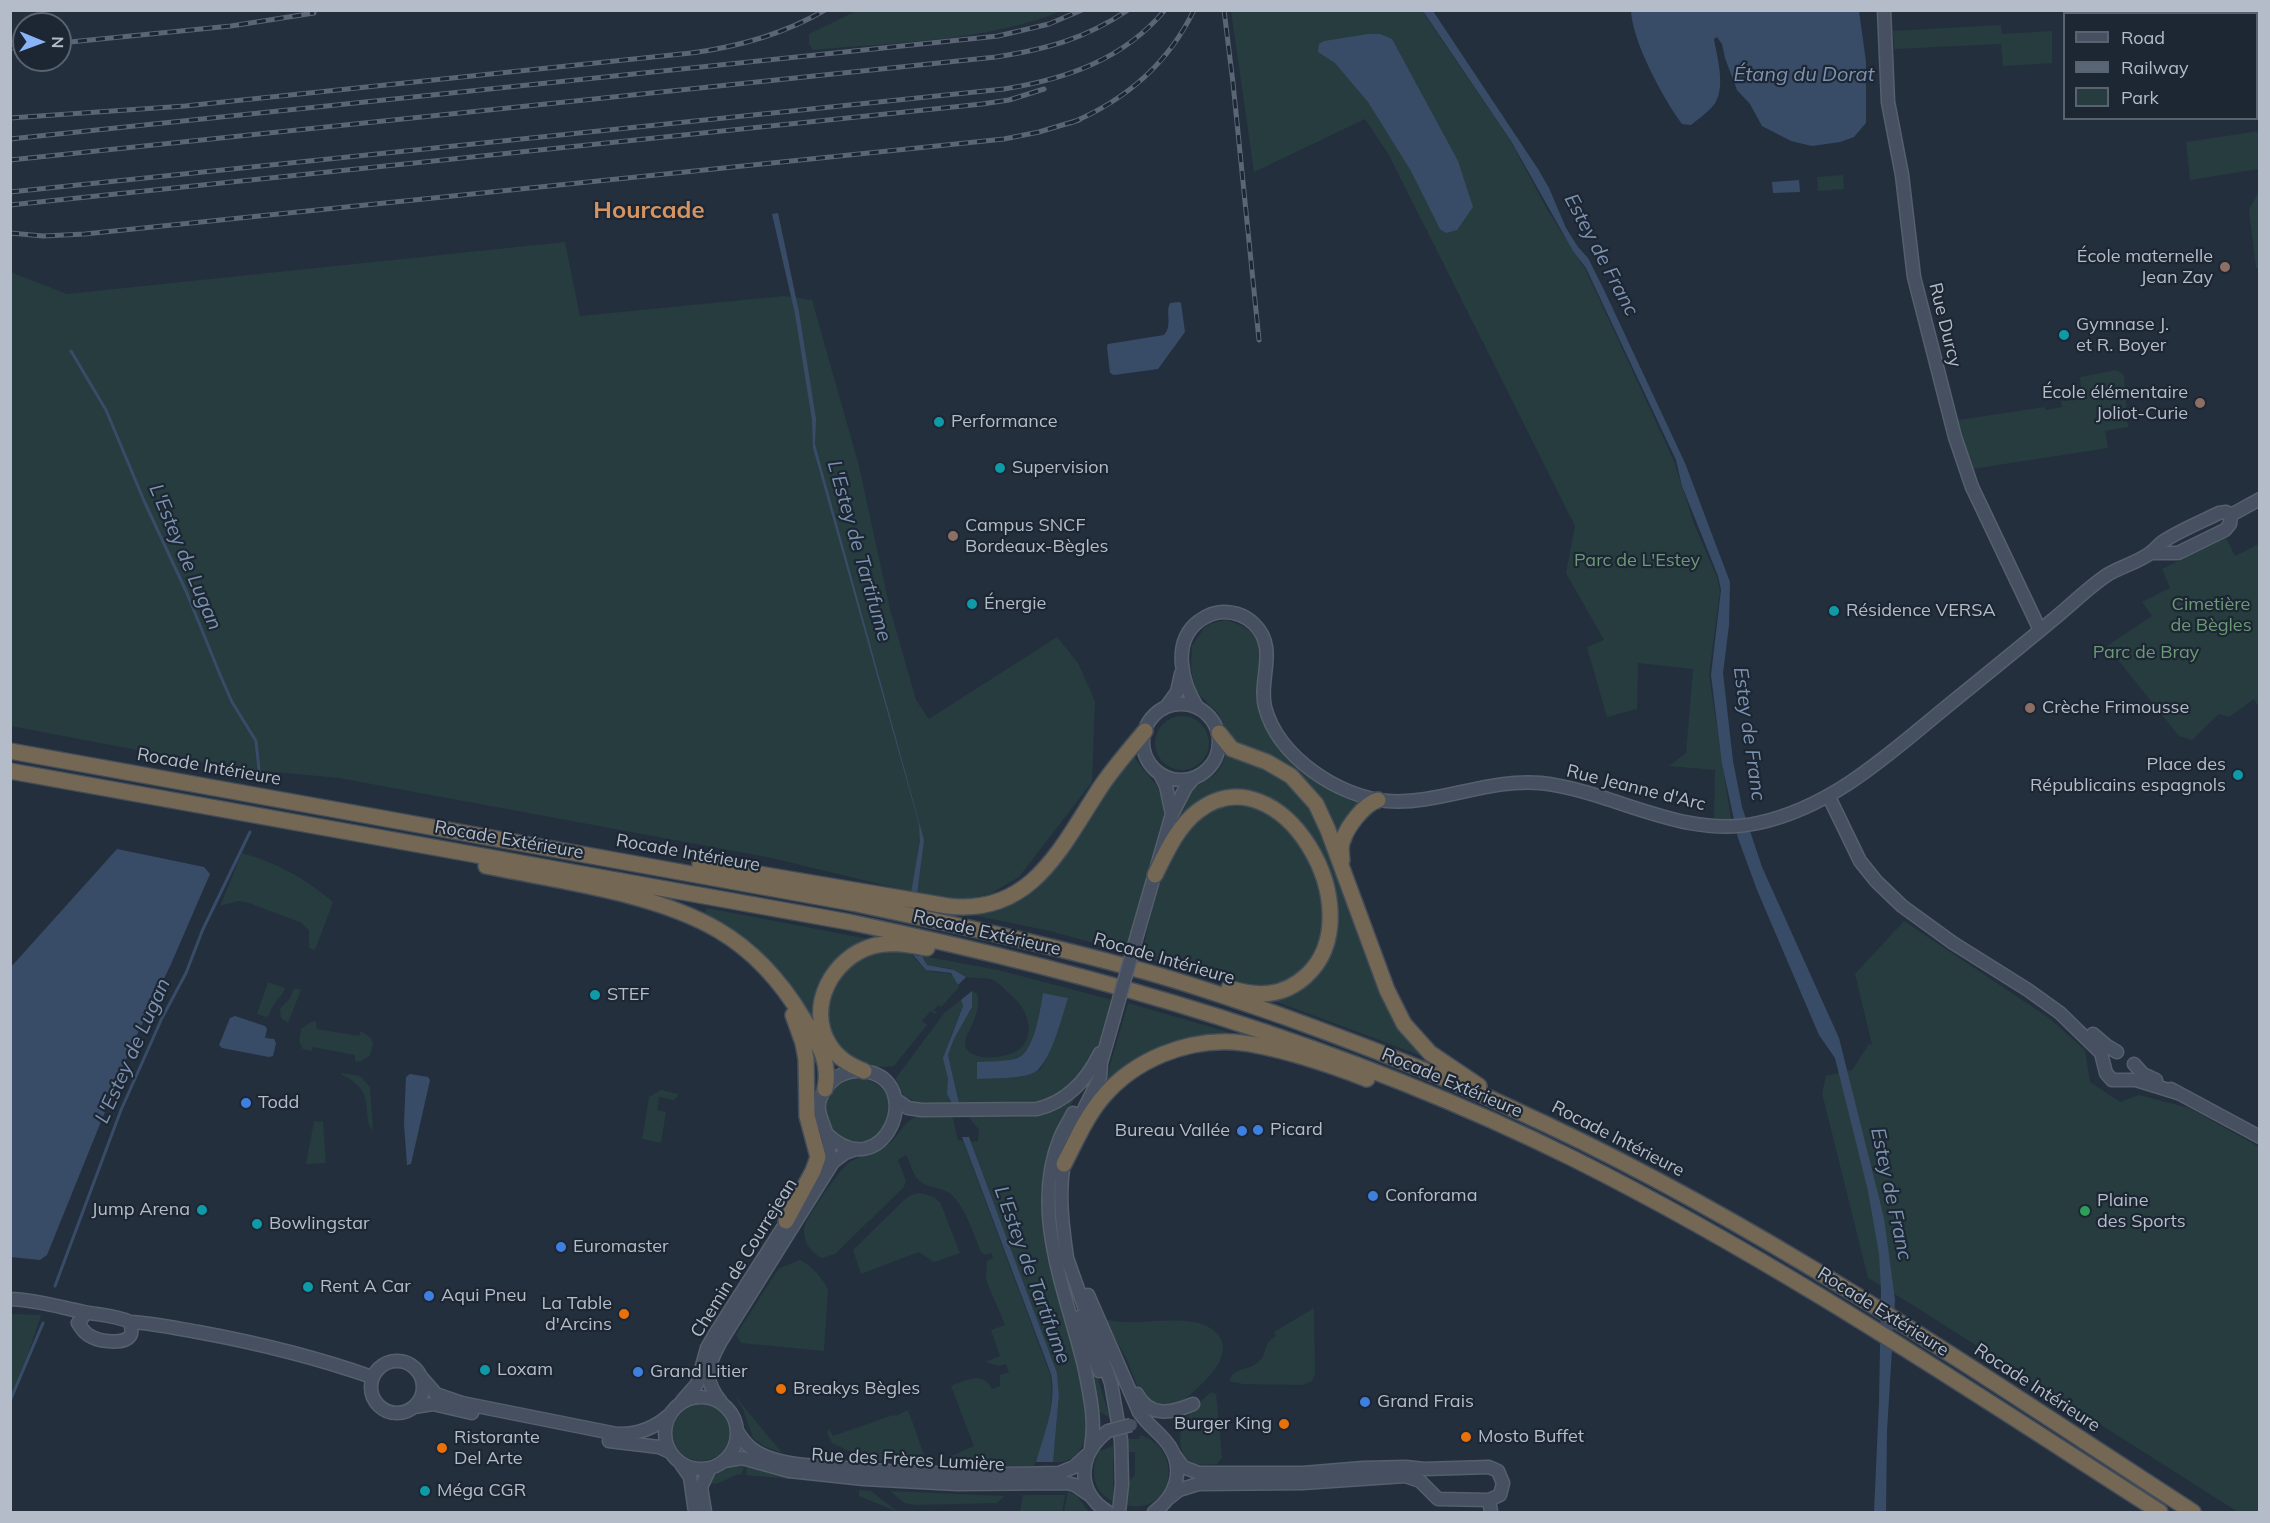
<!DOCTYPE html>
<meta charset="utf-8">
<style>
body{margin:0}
#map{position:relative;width:2270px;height:1523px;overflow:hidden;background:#242f3e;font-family:Mulish,sans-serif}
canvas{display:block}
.frame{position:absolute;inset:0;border:12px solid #b4bcc9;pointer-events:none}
.legend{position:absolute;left:2063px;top:12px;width:195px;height:108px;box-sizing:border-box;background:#1d2633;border:2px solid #59626f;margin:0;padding:8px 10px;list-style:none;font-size:18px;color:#b4bcc9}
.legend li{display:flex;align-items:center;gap:12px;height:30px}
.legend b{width:30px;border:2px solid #59626f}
.north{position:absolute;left:12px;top:12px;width:60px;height:60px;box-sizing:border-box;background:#1d2633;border:2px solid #59626f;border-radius:50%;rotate:91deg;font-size:16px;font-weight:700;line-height:24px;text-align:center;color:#b4bcc9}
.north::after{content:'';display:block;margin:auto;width:21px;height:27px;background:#8ab4f8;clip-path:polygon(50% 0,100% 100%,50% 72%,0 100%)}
</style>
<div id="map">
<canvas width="2270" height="1523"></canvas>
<div class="frame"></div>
<ul class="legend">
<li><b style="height:8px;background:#465061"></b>Road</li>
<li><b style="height:8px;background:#5a6575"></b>Railway</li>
<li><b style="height:16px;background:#263c3f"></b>Park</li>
</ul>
<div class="north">N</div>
</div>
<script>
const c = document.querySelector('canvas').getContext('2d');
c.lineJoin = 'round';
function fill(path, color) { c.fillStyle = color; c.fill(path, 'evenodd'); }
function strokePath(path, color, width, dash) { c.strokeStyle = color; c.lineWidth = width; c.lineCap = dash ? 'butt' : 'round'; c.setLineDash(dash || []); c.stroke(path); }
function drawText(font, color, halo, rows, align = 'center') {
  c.font = font + ' Mulish,sans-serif'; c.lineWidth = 4.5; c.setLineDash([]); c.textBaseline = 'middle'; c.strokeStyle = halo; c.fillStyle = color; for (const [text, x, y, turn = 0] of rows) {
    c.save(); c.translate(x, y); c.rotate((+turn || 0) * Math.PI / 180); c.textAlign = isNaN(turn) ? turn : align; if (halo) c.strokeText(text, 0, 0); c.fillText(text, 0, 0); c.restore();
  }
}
fill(new Path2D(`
 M2159,10H2259L2260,13H2141Z
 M856,11V10L1061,11C985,42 895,42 813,50L809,44V34Z
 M1231,11H1422L1510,140L1548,211L1585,269L1597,294L1674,461L1694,524L1717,577L1720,591L1709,675L1731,819H1714L1715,770L1669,766L1686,753L1693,669L1638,663L1637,709L1607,717L1587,647L1604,640L1566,573L1575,526L1389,155L1365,119L1254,172Z
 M2001,25L2002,34L2052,31V63L2003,66L2001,44L1894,49L1893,31Z
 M2259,131V169L2190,180L2186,142Z
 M1843,175L1844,189L1818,191L1817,177Z
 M2259,191L2260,268H2256L2249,210Z
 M565,242L580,316L784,296L812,300L859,466L890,609L916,700L929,719L1057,637L1078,663L1095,701L1092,782L1019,877L990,894L953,902L772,858L339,778L231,768L11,726L10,272L67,294Z
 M2116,370L2120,372L2124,376L2128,427L2105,431L2108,448L1972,469L1958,420L2045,407L2046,410L2062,407L2061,401L2082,399L2080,377Z
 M2226,538L2235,556L2259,544V707L2254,699L2229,717L2219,714L2192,740L2179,736L2107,646L2152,616L2142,602L2170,588L2162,569Z
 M1226,620C1286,637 1246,673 1259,712C1274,759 1320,789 1364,804L1338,845L1320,804L1237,749L1217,712L1196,692L1191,669L1192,646L1204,628L1210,624Z
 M1155 743a27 27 0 1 1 54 0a27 27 0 1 1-54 0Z
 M1227,749L1282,773L1316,810L1375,969L1427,1058L1272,1000L1296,991L1314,977L1329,959L1336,935V905L1330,874L1295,819L1231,795L1174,834C1178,821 1180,805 1189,794C1207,773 1218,785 1227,749Z
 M1131,756L1135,758C1149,780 1166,786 1164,815L1126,952L1050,931L958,912L991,911L1005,906L1023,897L1044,880Z
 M1247,806L1264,811L1284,825L1312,863L1325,914L1323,940L1302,973L1272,989L1240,986L1142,956C1153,907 1165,828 1219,809C1227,806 1238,807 1247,806Z
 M242,853C277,863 305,878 333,902L315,950L309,948V931L302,923L246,902L238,901L220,906Z
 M707,908L874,940L840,959L818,1029L799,1003L704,915Z
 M1904,921L2049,1018L2085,1050L2090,1082L2120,1102L2139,1095L2189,1108L2259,1147V1512H2238L1919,1309L1868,1278L1822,1093L1826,1076L1852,1070L1869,1044L1872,1045L1855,974Z
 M890,950L910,953C915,958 921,967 927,970C944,977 951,965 959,987L941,1007L938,1005L934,1010L937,1012L935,1014L931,1011L922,1021L927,1025L894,1066C808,1079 806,955 890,950Z
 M922,956L998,970L1113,1000C1103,1039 1086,1089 1042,1101C1023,1107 981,1103 959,1103L948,1055L954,1039L972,1007V991L977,994C984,1017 958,1038 967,1050C977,1062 1012,1058 1022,1047C1035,1032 1027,1010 1014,998C1008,993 1001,984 993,980C984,977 975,979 966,977C962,976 958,972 954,970C946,967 936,967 927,965ZM1043,993L1068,998L1046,1059L1040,1070L978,1062C989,1061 1006,1063 1016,1059C1034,1052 1040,1010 1043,993Z
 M268,982L285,988C280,1000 274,1000 269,1015L265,1017L257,1014Z
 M294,988L301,990L288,1023L281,1018L280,1009L290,998Z
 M961,1000L963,1006C952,1035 942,1048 948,1080C950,1089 948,1094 952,1103C930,1103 899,1107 896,1078L945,1012Z
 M1128,1003L1269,1044L1187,1043L1102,1093Z
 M316,1021L317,1029L359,1036L361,1031L371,1038L373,1044L370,1055L362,1061L355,1062V1055L313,1047L311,1051L303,1049L299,1041L301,1029L311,1022Z
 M342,1073L360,1076L370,1087L373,1130C360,1118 379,1091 342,1075Z
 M826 1110a32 32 0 1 1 64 0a32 32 0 1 1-64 0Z
 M661,1090L679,1094L674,1100L659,1097L657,1110L666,1112L661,1143L642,1139L649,1097Z
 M1074,1099C1059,1129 1043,1185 1044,1218C1044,1244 1054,1269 1061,1294C1068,1322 1075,1350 1081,1379C1083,1389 1087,1400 1088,1410C1090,1433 1082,1466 1053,1462L1059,1395L1057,1373L971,1142L978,1141L979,1130L967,1115C1004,1118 1043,1122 1074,1099Z
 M946,1115L953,1118L958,1140L963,1141L1050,1374C1056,1401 1045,1442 1033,1467L978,1466L952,1463L951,1456L974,1446L951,1386C967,1380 983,1371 992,1389L1000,1386V1375L1009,1372L1006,1364L999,1366L985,1362L1000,1356L991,1330L1005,1325L986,1280L987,1261L993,1258L991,1253L985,1255L981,1252C973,1234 967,1211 953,1196C943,1186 924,1189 916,1177C912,1171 910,1162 906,1155L898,1160L906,1181L904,1187L835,1254L822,1258C810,1253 801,1238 805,1225C808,1215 840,1170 847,1164C860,1154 876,1154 889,1144C899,1136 904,1120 918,1116C926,1114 938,1116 946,1115Z
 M314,1121L323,1122L326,1163L306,1164Z
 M919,1193L934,1197L940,1202L960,1253L934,1262L919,1252L861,1274L853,1250L903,1201L911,1195Z
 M800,1260C811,1265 822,1278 828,1289L824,1351L741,1343L736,1335L775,1274L780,1268Z
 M1314,1308L1315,1373L1312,1381L1302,1385L1243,1384L1229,1381C1234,1367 1247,1371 1257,1363C1270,1353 1260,1346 1276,1336L1274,1332Z
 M11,1314L41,1315L11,1405L10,1314Z
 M1105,1320C1111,1320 1117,1322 1123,1322C1146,1323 1171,1318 1194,1322C1202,1323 1213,1328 1218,1335C1238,1359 1192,1394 1174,1407L1152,1405L1139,1390L1126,1358Z
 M1082,1343L1090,1353L1110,1418L1097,1410Z
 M1211,1392L1216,1394L1222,1458L1217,1464C1210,1464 1200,1466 1193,1463C1177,1456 1178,1433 1185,1420C1191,1410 1202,1400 1211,1392Z
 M734,1395L782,1453L764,1446L753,1438L743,1409Z
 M672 1432a29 29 0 1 1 58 0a29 29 0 1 1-58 0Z
 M908,1410L927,1463L868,1460L832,1443L827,1433L829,1429L833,1436L893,1415L896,1416Z
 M1140,1435C1185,1448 1174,1516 1127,1505L1129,1481L1135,1475V1452H1128L1127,1439H1139Z
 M1113,1446V1501C1092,1492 1090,1470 1099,1451Z
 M734,1463H745L742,1474C728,1476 723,1485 707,1484L713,1476Z
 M747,1463L787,1475L790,1479L746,1475Z
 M859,1490L871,1491L898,1512L859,1496Z
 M890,1491L1005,1496L997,1503L916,1505L904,1503Z
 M1068,1491L1077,1496L1089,1512H1064Z
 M1023,1495H1065L1062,1512H1020Z`), '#263c3f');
fill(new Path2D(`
 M1423,11H1433L1538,169L1549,188L1566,228L1578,247L1588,258L1605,292L1685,463L1730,582L1729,625L1723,673L1733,761L1742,807L1762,867L1839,1038L1884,1218L1895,1300L1887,1431L1886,1512H1874L1879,1403L1881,1290L1879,1254L1868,1191L1835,1058L1819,1035L1757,890L1738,838L1722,764L1711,675L1721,590L1718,576L1682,486L1676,460L1586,268L1573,251L1511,141Z
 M1631,11H1859L1866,62V123L1854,137L1840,142L1812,146L1791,141L1762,126L1750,104L1737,90L1725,58L1722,44L1717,37L1714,39C1717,58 1727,89 1713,106C1707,113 1698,119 1691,125L1682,124C1663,98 1633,43 1631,11Z
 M1368,34H1380L1392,39L1458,161L1473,207L1457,230L1446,233L1440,229L1411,171L1368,102L1335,63L1318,52L1319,44L1324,41Z
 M1799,180L1800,192L1773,193L1772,182Z
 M778,213L799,312L816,419L815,444L924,840L917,894L911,893L920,841L919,824L813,448L812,420L795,314L772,214Z
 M1179,302L1181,303L1185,332L1158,369L1114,375L1110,373L1107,347L1108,344L1164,335C1173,325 1165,313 1170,303Z
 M117,849L204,867L210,874L171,964L132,1045L47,1255L40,1260L11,1257V967Z
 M913,955L922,956L927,965L954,970L966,977L958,985L951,973L926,970Z
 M972,991V1007L954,1039L948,1055L959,1103H952L947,1094L948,1079L943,1058L963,1006L961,1000Z
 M1043,993L1068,998C1062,1016 1050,1066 1033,1073C1020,1079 993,1078 977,1079V1062C989,1061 1003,1062 1015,1059C1034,1055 1040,1010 1043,993Z
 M235,1016L265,1026L267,1029L265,1038L274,1039L276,1043L273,1056L269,1057L222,1048L219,1045L230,1018Z
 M410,1074L428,1077L430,1080L411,1164L407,1165L404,1124L406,1077Z
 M962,1137H969L1057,1373L1059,1395L1053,1462H1036C1044,1434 1057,1404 1051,1374Z`), '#394c67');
strokePath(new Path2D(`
 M71,351L106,410L145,503L186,591L221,677L232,702L256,741L260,779
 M55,1286L121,1110L162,1018L186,973L203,929L250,832
 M10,1401L43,1323`), '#394c67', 3);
const secondary = new Path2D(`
 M1884,10L1888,102L1902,175L1914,277L1955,437L1972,487L2040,630
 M2150,553H2178L2225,530L2230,524L2231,515
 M1143 742a38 38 0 1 1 76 0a38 38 0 1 1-76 0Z
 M1166,707L1177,692L1181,674
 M1197,707C1182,683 1171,642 1199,621C1206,616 1214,612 1223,612C1235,612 1246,616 1254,624C1279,648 1258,679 1265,707C1278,757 1339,797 1387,801C1439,805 1488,778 1541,783C1613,791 1683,840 1758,823C1832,807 1888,755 1945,708C1982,678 2019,648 2055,618C2072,604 2089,587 2107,575C2120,567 2136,563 2149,554C2155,550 2159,544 2164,541C2181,530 2201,522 2219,513L2226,512L2231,515L2260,499
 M1160,774L1166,786L1172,814
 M1829,797L1860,861L1876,881L1902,906L1953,943L2028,990L2060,1013L2101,1053L2106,1073L2112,1080H2136L2178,1093
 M1138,932L1172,814L1186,787L1193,779
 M2093,1034L2107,1046L2117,1052
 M2134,1064L2143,1074L2156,1080
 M2171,1089L2260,1137
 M895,1099L908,1108L922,1110L1037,1109C1066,1102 1087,1080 1100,1053
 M1073,1113C1069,1121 1064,1129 1060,1138C1029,1213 1068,1296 1085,1370C1090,1396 1096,1421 1091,1447
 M1074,1129L1100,1077L1101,1063L1113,1021
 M1065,1157C1058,1191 1062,1223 1067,1258L1111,1383L1121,1440L1122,1484L1119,1512
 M814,1181C821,1170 829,1161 829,1148C830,1125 807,1112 827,1087C835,1075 849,1070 863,1071C929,1079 884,1190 826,1133
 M1088,1295L1139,1412C1148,1426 1162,1434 1170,1447C1185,1471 1175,1497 1154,1512
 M10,1299C37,1300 59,1307 84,1312C99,1315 115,1315 130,1322C131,1326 133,1332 130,1336C124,1345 99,1341 92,1337C85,1334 82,1329 78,1323L86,1313
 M1079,1317L1099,1371
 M130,1322C153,1323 175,1328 198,1332C258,1343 315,1357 372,1377
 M371 1387a26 26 0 1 1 52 0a26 26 0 1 1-52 0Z
 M422,1378L436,1394L462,1403L617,1434C637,1435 653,1429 668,1416
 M1137,1394C1150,1418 1172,1413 1193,1404
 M665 1433a36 36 0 1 1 72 0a36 36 0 1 1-72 0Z
 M682,1401L697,1384L707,1348L715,1334L791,1215
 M721,1402C702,1378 707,1367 721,1341L833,1162L845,1153L856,1149
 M414,1407L433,1404L472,1413
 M737,1431C745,1444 752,1451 767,1457C791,1466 818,1466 844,1468C915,1474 987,1475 1059,1473L1074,1467L1087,1455
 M609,1441L659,1447L670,1452
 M724,1461L742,1458L789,1471L864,1479L957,1484L1067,1483L1075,1485L1091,1496
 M681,1464L690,1477L695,1512
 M1169,1498L1179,1490L1198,1484L1303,1483L1405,1476L1420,1481L1438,1499L1489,1500L1500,1495L1503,1483L1498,1471L1489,1467L1424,1469L1406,1467L1363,1468L1303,1473H1199L1183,1467L1175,1456
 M1489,1500L1491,1512
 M705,1512L701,1487L710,1468
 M1108,1512C1074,1491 1079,1453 1108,1431`);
const highway = new Path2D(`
 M1219,733L1232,749L1267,762L1291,776L1316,804L1328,830L1387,990L1404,1024L1430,1053L1479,1086
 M10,751L852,903C947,923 1042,943 1136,969C1186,982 1236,1000 1285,1017C1362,1045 1439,1074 1513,1109C1754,1218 1972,1369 2193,1512
 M10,771L849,922C1100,974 1342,1044 1574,1159C1778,1261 1968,1389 2160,1512
 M1342,860C1341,853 1340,846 1343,840C1347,827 1364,804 1378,800
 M700,864L948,906C1033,916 1062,845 1102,785C1115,766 1130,749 1145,731
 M486,866C559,881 655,893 718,930C754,951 782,983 803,1018C817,1042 831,1060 825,1089
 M1155,875C1166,853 1177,827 1198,811C1280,749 1376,912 1306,976C1283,997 1257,997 1229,988
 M864,1071C850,1065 837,1058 829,1044C806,1006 833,957 873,946C890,941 910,945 927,948
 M1064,1164C1076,1141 1086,1117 1103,1097C1134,1060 1186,1039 1234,1042C1272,1045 1331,1065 1367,1079
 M786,1221L813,1171L818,1157L807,1116L806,1059L803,1043L793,1015`);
strokePath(secondary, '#565f6c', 15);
strokePath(highway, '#434c59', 18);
strokePath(secondary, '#465061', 12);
strokePath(highway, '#746855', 15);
const rail = new Path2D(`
 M1224,10L1233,83L1259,340
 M60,43L231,26L314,13
 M10,48L24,47
 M10,118L185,106L691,53C737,47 784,34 825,10
 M1071,123C1126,100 1168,64 1194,10
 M10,139L998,36L1049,24L1082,10
 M10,160L996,57C1047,49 1085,39 1128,10
 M10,192L1004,89C1066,79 1123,60 1165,10
 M10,205L982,104L1009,100L1044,89
 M10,233L43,236L85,234L1004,139L1039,132L1079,120`);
strokePath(rail, '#5a6575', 5);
strokePath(rail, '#1d2633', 3, [9]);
const secondaryBridge = new Path2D(`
 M1113,1021L1138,932
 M1108,1431L1131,1425`);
strokePath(secondaryBridge, '#565f6c', 15, []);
strokePath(secondaryBridge, '#465061', 12);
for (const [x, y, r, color] of [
 [2225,267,6,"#8d6e63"],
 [2064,335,6,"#0f9aa8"],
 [2200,403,6,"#8d6e63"],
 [939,422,6,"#0f9aa8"],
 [1000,468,6,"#0f9aa8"],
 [953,536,6,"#8d6e63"],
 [972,604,6,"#0f9aa8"],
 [1834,611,6,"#0f9aa8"],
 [2030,708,6,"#8d6e63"],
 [2238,775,6,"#0f9aa8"],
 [595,995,6,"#0f9aa8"],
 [246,1103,6,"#3f7fe0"],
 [1258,1130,6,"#3f7fe0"],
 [1242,1131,6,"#3f7fe0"],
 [1373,1196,6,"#3f7fe0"],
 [202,1210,6,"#0f9aa8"],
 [2085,1211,6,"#2e9e5b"],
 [257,1224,6,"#0f9aa8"],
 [561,1247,6,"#3f7fe0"],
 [308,1287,6,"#0f9aa8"],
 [429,1296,6,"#3f7fe0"],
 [624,1314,6,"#e8710a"],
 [485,1370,6,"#0f9aa8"],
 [638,1372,6,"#3f7fe0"],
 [781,1389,6,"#e8710a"],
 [1365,1402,6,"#3f7fe0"],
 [1284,1424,6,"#e8710a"],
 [1466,1437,6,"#e8710a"],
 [442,1448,6,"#e8710a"],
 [425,1491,6,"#0f9aa8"]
]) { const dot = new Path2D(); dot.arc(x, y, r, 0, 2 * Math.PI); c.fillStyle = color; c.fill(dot); strokePath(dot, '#1d2633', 2); }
drawText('18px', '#b4bcc9', '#1d2633', [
 ["École maternelle",2213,257,"right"],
 ["Jean Zay",2213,278,"right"],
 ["Gymnase J.",2076,325],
 ["et R. Boyer",2076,346],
 ["École élémentaire",2188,393,"right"],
 ["Joliot-Curie",2188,414,"right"],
 ["Performance",951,422],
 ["Supervision",1012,468],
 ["Campus SNCF",965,526],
 ["Bordeaux-Bègles",965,547],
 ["Énergie",984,604],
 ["Résidence VERSA",1846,611],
 ["Crèche Frimousse",2042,708],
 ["Place des",2226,765,"right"],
 ["Républicains espagnols",2226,786,"right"],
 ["STEF",607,995],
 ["Todd",258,1103],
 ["Picard",1270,1130],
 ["Bureau Vallée",1230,1131,"right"],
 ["Conforama",1385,1196],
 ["Plaine",2097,1201],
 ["des Sports",2097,1222],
 ["Jump Arena",190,1210,"right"],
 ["Bowlingstar",269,1224],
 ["Euromaster",573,1247],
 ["Rent A Car",320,1287],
 ["Aqui Pneu",441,1296],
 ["La Table",612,1304,"right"],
 ["d'Arcins",612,1325,"right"],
 ["Loxam",497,1370],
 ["Grand Litier",650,1372],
 ["Breakys Bègles",793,1389],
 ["Grand Frais",1377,1402],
 ["Burger King",1272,1424,"right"],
 ["Mosto Buffet",1478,1437],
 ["Ristorante",454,1438],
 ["Del Arte",454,1459],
 ["Méga CGR",437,1491]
], 'left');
drawText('18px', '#b4bcc9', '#1d2633', [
 ["Rue Durcy",1945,325,76],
 ["Rocade Intérieure",209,767,10],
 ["Rue Jeanne d'Arc",1636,788,14],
 ["Rocade Extérieure",509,840,10],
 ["Rocade Intérieure",688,853,10],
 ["Rocade Extérieure",987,933,13],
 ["Rocade Intérieure",1164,959,16],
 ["Rocade Extérieure",1452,1083,23],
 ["Rocade Intérieure",1618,1139,27],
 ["Chemin de Courrejean",744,1258,-58],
 ["Rocade Extérieure",1883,1312,32],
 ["Rocade Intérieure",2037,1388,33],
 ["Rue des Frères Lumière",908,1460,3]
]);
drawText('18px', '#6b9a76', '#1d2633', [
 ["Parc de L'Estey",1637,561],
 ["Cimetière",2211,605],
 ["de Bègles",2211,626],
 ["Parc de Bray",2146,653]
]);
drawText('italic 20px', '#7c92b1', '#1d2633', [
 ["Étang du Dorat",1804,75],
 ["Estey de Franc",1601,255,62],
 ["L'Estey de Tartifume",859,551,74],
 ["L'Estey de Lugan",185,557,67],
 ["Estey de Franc",1749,734,82],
 ["L'Estey de Lugan",133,1051,-66],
 ["Estey de Franc",1891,1194,78],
 ["L'Estey de Tartifume",1032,1275,70]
]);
drawText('bold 24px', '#d59563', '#1d2633', [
 ["Hourcade",649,211]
]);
</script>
